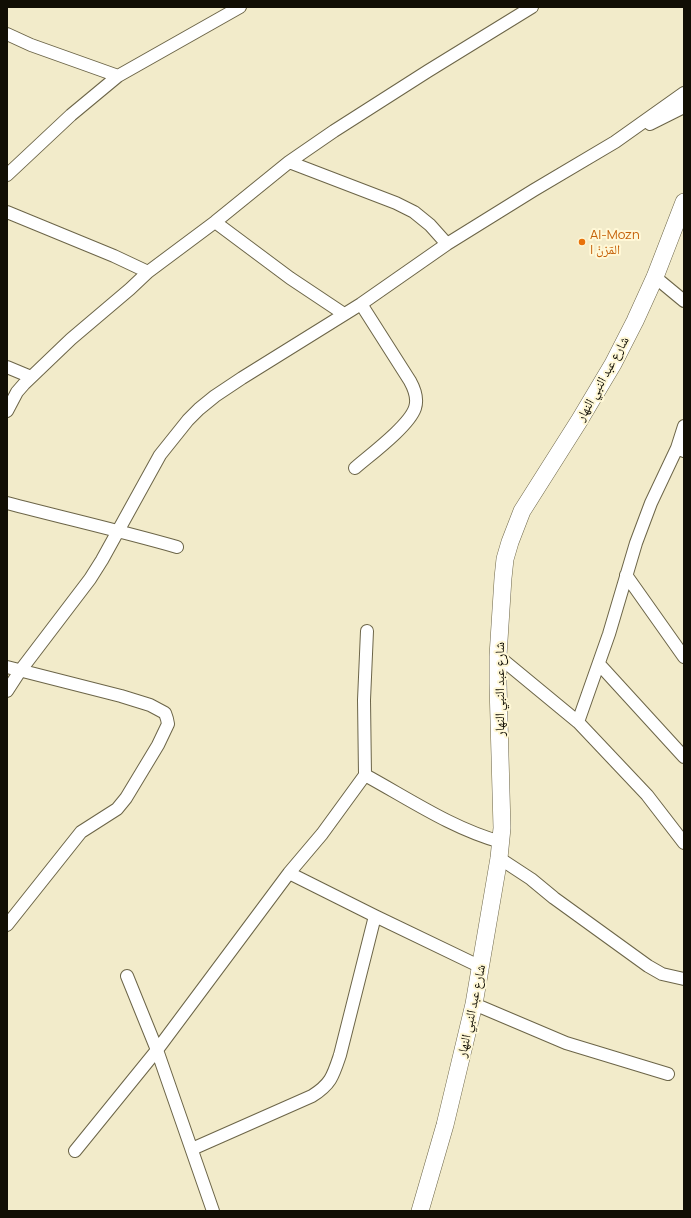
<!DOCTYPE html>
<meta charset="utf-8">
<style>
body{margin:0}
#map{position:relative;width:691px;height:1218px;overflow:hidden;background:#f2ebca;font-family:Manrope,sans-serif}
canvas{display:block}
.frame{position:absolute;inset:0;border:8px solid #110e04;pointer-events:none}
</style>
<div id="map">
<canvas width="691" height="1218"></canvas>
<div class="frame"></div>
</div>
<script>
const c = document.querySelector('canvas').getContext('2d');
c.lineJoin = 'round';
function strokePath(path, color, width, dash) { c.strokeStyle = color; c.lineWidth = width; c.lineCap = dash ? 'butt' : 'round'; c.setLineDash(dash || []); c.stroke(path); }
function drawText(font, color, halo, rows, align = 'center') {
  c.font = font + ' Manrope,"Noto Naskh Arabic",sans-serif'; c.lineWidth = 4; c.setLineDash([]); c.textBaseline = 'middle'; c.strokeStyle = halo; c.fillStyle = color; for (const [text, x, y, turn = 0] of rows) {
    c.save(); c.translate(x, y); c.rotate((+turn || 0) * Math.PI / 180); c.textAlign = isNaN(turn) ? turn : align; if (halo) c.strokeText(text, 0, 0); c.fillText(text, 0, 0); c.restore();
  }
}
const street = new Path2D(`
 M7,34L31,45L118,76
 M650,124L684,107
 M289,162L396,203L414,212L430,225L447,244
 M7,175L71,115L118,76L240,7
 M7,212L114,256L148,272
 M215,222L290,278L344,314
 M655,277L684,301
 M7,367L31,377
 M7,411L17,392L24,384L71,339L130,289L148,272L215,222L289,162L334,131L428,71L532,7
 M677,448L684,426
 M355,468C370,455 409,426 415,408C418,399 415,390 410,381L361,304
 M7,503C64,518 121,531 177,547
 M626,575L684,657
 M498,656L578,722L647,795L684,843
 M599,664L684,757
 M7,667L121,696L150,705L165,713L167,719L168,724L158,745L126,798L117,809L81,832L7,925
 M7,691L20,671L90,579L102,560L160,455L188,420L199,409L215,396L242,378L361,304L447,244L534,190L615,142L684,93
 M578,722L609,634L636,543L651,503L677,448L684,451
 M365,775C409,799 453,829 501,842
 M499,858L531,879L554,898L648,966L662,974L684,979
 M289,873L375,916L481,967
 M127,976L157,1050L213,1211
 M474,1004L566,1043L668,1074
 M192,1149L312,1096C331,1084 333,1076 340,1055L375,916
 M75,1151L157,1050L289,873L322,834L365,775L364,700L367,631`);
const secondary = new Path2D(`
 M420,1211L445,1125L474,1004L499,858L502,828L498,684V656L503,578L505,559L510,542L522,511L579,421L613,364L635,321L655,277L684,202`);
strokePath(street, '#6c6548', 14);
strokePath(secondary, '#6c6548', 18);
strokePath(street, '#fff', 12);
strokePath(secondary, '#fff', 17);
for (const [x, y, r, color] of [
 [582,242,4,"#e8710a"]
]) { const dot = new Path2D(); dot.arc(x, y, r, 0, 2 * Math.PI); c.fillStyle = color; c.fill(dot); strokePath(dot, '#fff8d7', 1.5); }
drawText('13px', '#c56008', '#fff8d7', [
 ["Al-Mozn",590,235],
 ["| المٓزنْ",590,250]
], 'left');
drawText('13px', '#110e04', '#fff8d7', [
 ["شارع عبد النبي النهار",603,379,-61],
 ["شارع عبد النبي النهار",500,689,-90],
 ["شارع عبد النبي النهار",472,1011,-78]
]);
</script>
